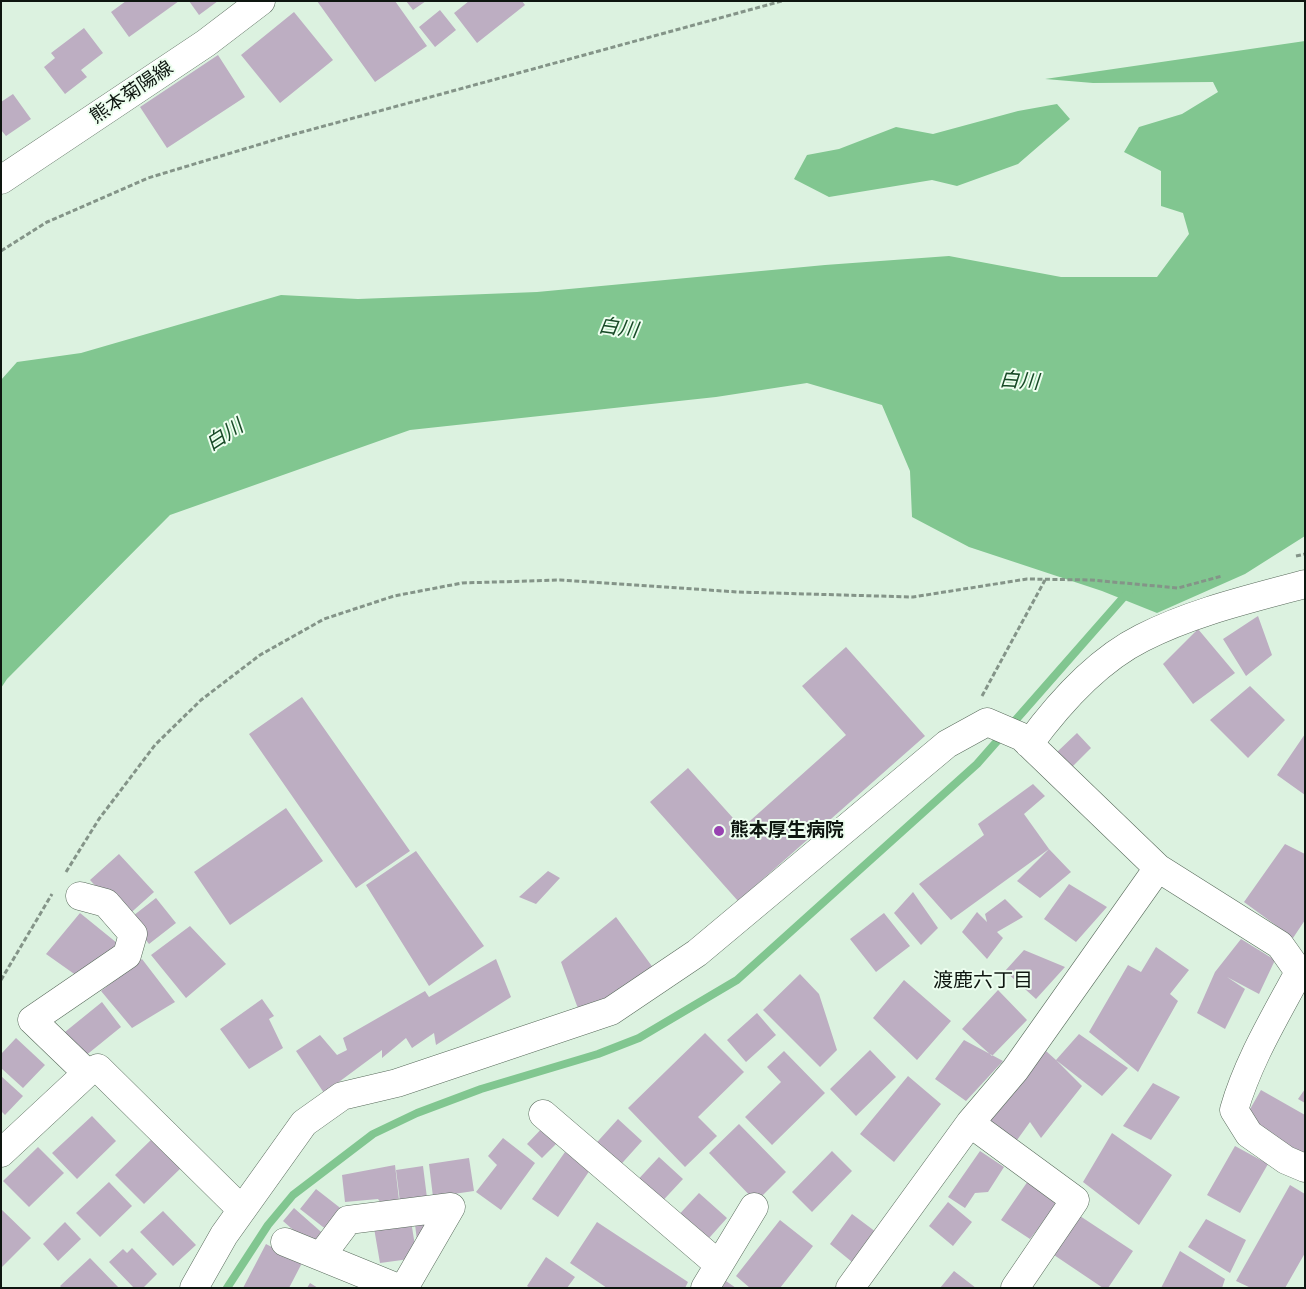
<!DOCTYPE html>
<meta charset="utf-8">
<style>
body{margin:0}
#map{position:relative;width:1306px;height:1289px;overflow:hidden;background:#dcf2e0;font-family:Signika,sans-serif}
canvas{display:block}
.frame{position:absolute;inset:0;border:2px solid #0e1610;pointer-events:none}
</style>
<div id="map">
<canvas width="1306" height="1289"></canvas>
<div class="frame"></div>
</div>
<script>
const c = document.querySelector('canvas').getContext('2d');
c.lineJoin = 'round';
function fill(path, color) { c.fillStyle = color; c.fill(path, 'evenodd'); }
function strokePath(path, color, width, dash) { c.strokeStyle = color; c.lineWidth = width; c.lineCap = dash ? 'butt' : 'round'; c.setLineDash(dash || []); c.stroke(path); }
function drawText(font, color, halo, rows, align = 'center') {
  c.font = font + ' Signika,"Noto Sans JP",sans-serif'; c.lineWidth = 4; c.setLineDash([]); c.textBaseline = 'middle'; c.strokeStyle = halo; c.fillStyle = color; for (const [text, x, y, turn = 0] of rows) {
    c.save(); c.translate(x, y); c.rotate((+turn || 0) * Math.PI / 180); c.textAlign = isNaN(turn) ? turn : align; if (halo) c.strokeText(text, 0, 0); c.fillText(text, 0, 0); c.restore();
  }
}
fill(new Path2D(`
 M1305,41V536L1245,574L1157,613L1102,591L969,547L912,517L910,471L882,405L807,383L716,397L410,430L170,515L7,679L1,688V380L17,362L81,353L281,295L358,299L537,292L825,265L949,256L1061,277H1157L1189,234L1183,213L1161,206V171L1124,152L1139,127L1182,114L1218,92L1213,82L1093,83L1045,79Z
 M1057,104L1070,119L1018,164L957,186L932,180L829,197L794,179L807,155L839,149L896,127L933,134L1018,111Z`), '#81c690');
strokePath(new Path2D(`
 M227,1288L268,1225L293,1195L373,1134L417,1113L481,1089L598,1054L639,1038L737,980L977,764L1129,591`), '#81c690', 8);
fill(new Path2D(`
 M126,1H179L129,37L111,12Z
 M189,1H218L199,15Z
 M317,1H395L427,46L375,82Z
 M406,1H426L413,10Z
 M469,1H522L525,5L477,43L454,13Z
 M440,10L456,30L435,47L419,27Z
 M294,12L333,60L280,103L241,55Z
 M84,28L103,53L81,70L87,77L65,94L44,67L55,58L51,53Z
 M218,55L245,97L167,148L140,107Z
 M13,94L31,119L6,136L1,130V102Z
 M1258,616L1272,655L1246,676L1223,639Z
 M1198,629L1235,673L1193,704L1163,664Z
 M846,647L925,736L738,901L650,802L688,768L742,828L846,735L802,686Z
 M1250,686L1285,720L1248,758L1210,720Z
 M302,697L410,851L356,888L249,734Z
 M1077,733L1091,748L1071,768L1056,753Z
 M1305,734V795L1277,775Z
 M1033,784L1045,796L1024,814L1049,849L951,920L919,884L984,835L978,824Z
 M286,808L323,861L230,925L194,872Z
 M1285,844L1305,854V920L1293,938L1244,902Z
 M1049,849L1071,872L1040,898L1017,881Z
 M416,851L484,946L429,986L366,885Z
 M119,854L154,892L125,918L90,880Z
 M548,871L560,878L536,904L519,897Z
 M1069,884L1107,907L1076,942L1044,919Z
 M913,892L938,928L921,945L894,913Z
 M156,898L176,923L149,944L129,919Z
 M1005,899L1023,917L997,932L1003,938L987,959L962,932L977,912L987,922L985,914Z
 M80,913L117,943L87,983L46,954Z
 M884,913L910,946L876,972L850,939Z
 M616,917L654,969L580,1014L561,962Z
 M190,926L226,964L186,998L151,955Z
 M1241,939L1275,960L1259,994L1227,977L1245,989L1225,1029L1197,1013L1215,972Z
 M1156,947L1189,970L1170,994L1178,1001L1138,1072L1089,1032L1128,965L1141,972Z
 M1024,950L1065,967L1036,999L1005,971Z
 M142,959L175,1002L132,1028L101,991Z
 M496,959L511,997L436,1045L434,1033L412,1048L406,1038L382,1058V1050L324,1093L296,1051L320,1035L337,1055L347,1050L343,1038L425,991L429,997Z
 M800,974L819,994L837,1050L820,1067L763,1010Z
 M904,980L951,1021L917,1060L873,1018Z
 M998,990L1027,1020L992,1056L962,1029Z
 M262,999L274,1016L269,1019L283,1048L249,1069L220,1029Z
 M102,1002L121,1027L79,1061L60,1036Z
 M757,1013L776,1035L746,1062L727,1040Z
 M705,1033L744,1072L698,1117L717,1136L685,1167L628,1108Z
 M1079,1034L1128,1068L1102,1096L1056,1060L1082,1086L1041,1138L1030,1122L1012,1147L986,1126L1046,1051L1056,1060Z
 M16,1038L45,1065L23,1088L1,1068V1054Z
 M964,1040L1003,1061L966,1101L935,1079Z
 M870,1050L896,1077L856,1116L830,1089Z
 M784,1051L825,1093L772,1145L745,1117L781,1082L767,1067Z
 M1,1076L23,1096L5,1115L1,1111Z
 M908,1076L941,1104L894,1162L860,1134Z
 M1153,1083L1180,1097L1151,1140L1123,1126Z
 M1305,1089V1103L1298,1099Z
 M1261,1090L1305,1115V1155L1242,1123Z
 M92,1116L116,1141L77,1179L52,1153Z
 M618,1119L642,1141L615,1171L590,1150Z
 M546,1124L561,1139L542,1158L527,1144Z
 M739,1124L786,1172L756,1202L709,1153Z
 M1112,1133L1172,1175L1139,1225L1083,1182Z
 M154,1137L183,1166L144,1204L115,1175Z
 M503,1138L535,1163L501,1210L476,1192L497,1165L488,1156Z
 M1235,1146L1268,1164L1240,1213L1207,1195Z
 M38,1147L64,1173L29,1207L3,1181Z
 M832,1151L852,1171L812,1212L792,1192Z
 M980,1151L1004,1167L988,1192L975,1193L965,1208L948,1197Z
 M565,1152L590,1170L558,1217L532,1199Z
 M659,1157L683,1179L656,1208L632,1186Z
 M469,1158L474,1191L433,1197L429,1164Z
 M395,1165L400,1209L387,1211L378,1199L345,1202L342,1175Z
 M423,1166L428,1206L401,1210L396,1170Z
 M1028,1181L1059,1202L1030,1239L1001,1220Z
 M109,1182L132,1206L100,1237L76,1213Z
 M1290,1185L1305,1194V1253L1285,1288H1251L1236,1281Z
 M316,1189L348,1214L332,1234L300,1209Z
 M699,1193L727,1218L702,1246L674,1220Z
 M948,1202L972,1222L953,1246L929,1226Z
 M294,1208L328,1238L317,1251L283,1221Z
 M1,1209L31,1238L1,1268Z
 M163,1211L196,1245L173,1266L140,1232Z
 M852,1214L880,1235L857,1266L830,1244Z
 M1080,1216L1133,1251L1108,1288H1103L1054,1255Z
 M1206,1219L1246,1240L1230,1273L1188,1247Z
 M780,1220L813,1246L780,1288H750L736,1276Z
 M411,1221L417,1258L380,1263L374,1228Z
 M65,1222L81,1239L58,1261L43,1244Z
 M597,1222L688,1282L685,1288H607L570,1263Z
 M431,1223L417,1241L415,1224Z
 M266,1244L302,1263L289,1288H243Z
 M132,1248L157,1274L143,1288H134L109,1262L123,1249L127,1253Z
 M1180,1251L1225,1279L1222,1288H1161Z
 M546,1257L575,1277L567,1288H530L527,1286Z
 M90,1258L119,1288H62L60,1286Z
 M954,1271L976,1288H940Z
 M726,1281L736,1288H722Z
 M310,1283L318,1288H307Z`), '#bdaec2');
const minor = new Path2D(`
 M1029,744C1059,703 1096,661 1142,638C1193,612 1250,599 1305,584
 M80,896L106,903L133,934L127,955L32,1020L87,1073L98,1068L241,1209
 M543,1114L718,1264
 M970,1123L1075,1200L1015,1288
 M1,1153L87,1073
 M285,1242L398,1288
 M321,1256L348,1220L451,1207L404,1288
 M194,1288L224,1235L304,1123L342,1096L397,1083L611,1011L697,953L947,744L987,722L1022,737L1158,868L1280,945L1299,972C1275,1017 1248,1061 1234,1110L1249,1134L1286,1160L1305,1168
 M705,1288L754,1207
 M850,1288L970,1123L1015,1070L1158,868`);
const major = new Path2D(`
 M1,180L206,43L261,1`);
strokePath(minor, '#586a5b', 29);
strokePath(major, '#586a5b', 29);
strokePath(new Path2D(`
 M1,251L47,222L148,178L284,137L782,1
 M1296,556L1305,554
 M982,696L1045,580
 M66,872L99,819L155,745L201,700L260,655L324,619L394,596L462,583L560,580L738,592L913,597L1027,579L1091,580L1178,588L1222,576
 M1,980L52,894`), '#849488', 3, [5, 2.5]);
strokePath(minor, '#fff', 28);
strokePath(major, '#fff', 28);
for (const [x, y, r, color] of [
 [719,831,6,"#9843b1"]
]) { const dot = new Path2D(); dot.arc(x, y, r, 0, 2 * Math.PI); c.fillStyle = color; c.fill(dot); strokePath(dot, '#edfeef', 2); }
drawText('19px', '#0e1610', '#edfeef', [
 ["熊本菊陽線",132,93,-34]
]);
drawText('bold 19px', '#0e1610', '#edfeef', [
 ["熊本厚生病院",730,831]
], 'left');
drawText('italic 20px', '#174926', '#edfeef', [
 ["白川",618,329,8],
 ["白川",1019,382,4],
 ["白川",225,436,-33]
]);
drawText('20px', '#0e1610', '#edfeef', [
 ["渡鹿六丁目",983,982]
]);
</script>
